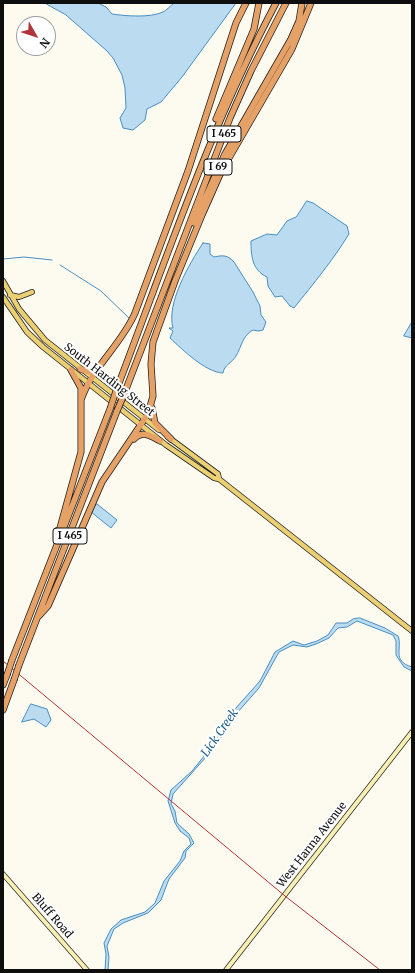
<!DOCTYPE html>
<style>
body{margin:0}
#map{position:relative;width:415px;height:973px;overflow:hidden;background:#fdfbf0;font-family:Merriweather,serif}
canvas{display:block}
.frame{position:absolute;inset:0;border:4px solid #0e0e0e;pointer-events:none}
.north{position:absolute;left:16px;top:16px;width:40px;height:40px;box-sizing:border-box;background:#fff;border:1px solid #9f9f9f;border-radius:50%;rotate:129deg;font-size:11px;font-weight:700;line-height:16px;text-align:center;color:#0e0e0e}
.north::after{content:'';display:block;margin:auto;width:14px;height:18px;background:#b03438;clip-path:polygon(50% 0,100% 100%,50% 72%,0 100%)}
</style>
<div id="map">
<canvas width="415" height="973"></canvas>
<div class="frame"></div>
<div class="north">N</div>
</div>
<script>
const c = document.querySelector('canvas').getContext('2d');
c.lineJoin = 'round';
function fill(path, color) { c.fillStyle = color; c.fill(path, 'evenodd'); }
function strokePath(path, color, width, dash) { c.strokeStyle = color; c.lineWidth = width; c.lineCap = dash ? 'butt' : 'round'; c.setLineDash(dash || []); c.stroke(path); }
function drawText(font, color, halo, rows, align = 'center') {
  c.font = font + ' Merriweather,serif'; c.lineWidth = 4; c.setLineDash([]); c.textBaseline = 'middle'; c.strokeStyle = halo; c.fillStyle = color; for (const [text, x, y, turn = 0] of rows) {
    c.save(); c.translate(x, y); c.rotate((+turn || 0) * Math.PI / 180); c.textAlign = isNaN(turn) ? turn : align; if (halo) c.strokeText(text, 0, 0); c.fillText(text, 0, 0); c.restore();
  }
}
const water = new Path2D(`
 M45,3H98L106,7L112,14C126,16 150,18 163,12C167,10 170,6 174,3C178,1 228,3 236,3L182,77L161,102L147,109L145,120L133,130L123,128L120,118L126,108L125,88L122,75L113,58L107,51L66,15Z
 M307,201L313,203L347,226L349,234C333,260 314,283 294,308L290,306L282,296L275,297L268,286L267,277C252,270 251,256 251,241L267,234L277,235L287,221L296,217Z
 M203,243L210,244V254L214,257C223,255 228,255 234,262L253,292L260,306L261,315L266,322L263,330L258,331L253,330C242,336 242,346 236,356C232,363 224,365 223,373C205,372 183,350 170,338L173,331L169,328H173C166,304 189,264 203,243Z
 M412,322V338L404,336Z
 M97,504L117,520L111,528L91,512Z
 M360,618L385,628L398,636C403,647 391,661 412,667V671L404,667L396,655V641L393,635L357,621L347,627L338,628L329,638L316,644L307,647L293,645L279,652L259,688L237,713L215,747L173,794L171,804L175,811L177,823L189,834L194,843L186,851L185,858L169,879L161,900L148,913L123,923L114,929L107,946L109,957L108,970H105L106,954L104,943L111,929L121,920L145,912L155,903L164,881L180,861L184,851L191,844L189,838L180,831L175,823L168,801L171,790L192,771L213,745L235,709L260,681L275,652L293,641L304,645L317,641L328,635L336,623H347L353,619Z
 M31,704L47,709L51,720L46,727L34,719L22,722Z`);
fill(water, '#badbf0');
strokePath(water, '#488ec0', 1);
strokePath(new Path2D(`
 M3,259L24,257L52,260
 M60,265L101,291L130,319`), '#488ec0', 1);
const secondary = new Path2D(`
 M3,874L87,970
 M226,970L412,732`);
const primary = new Path2D(`
 M3,281L19,309L45,340L159,430
 M10,295L19,297L32,292
 M3,297L27,332L43,347L166,445L214,478L219,479
 M168,437L218,474L219,479L412,631`);
const highway = new Path2D(`
 M216,119L254,29L259,3
 M194,223L225,154L291,39L299,21L302,3
 M80,369L90,372L96,368
 M116,391C166,260 210,127 276,3
 M123,397L230,118L251,71L286,3
 M81,400C92,367 122,344 135,313L188,171L236,23L246,3
 M152,408L155,423L171,439
 M134,439C143,430 151,436 160,441
 M60,528L81,452V388L71,370
 M39,616L48,606L102,482L148,414L153,396L151,364L153,342L175,281L202,215L222,170L292,49L311,3
 M12,660L110,409
 M19,665L117,411
 M3,685L7,675
 M3,710L14,680`);
strokePath(secondary, '#303030', 5.5);
strokePath(primary, '#1f1f1f', 6);
strokePath(highway, '#1f1f1f', 7);
strokePath(secondary, '#f7f0b2', 4);
strokePath(primary, '#ebcf73', 4.5);
strokePath(highway, '#e6a266', 5.5);
strokePath(new Path2D(`
 M3,661L285,896L380,970`), '#b03438', 1);
const highwayBridge = new Path2D(`
 M110,409L116,391
 M117,411L123,397
 M7,675L12,660
 M14,680L19,665`);
strokePath(highwayBridge, '#1f1f1f', 7, []);
strokePath(highwayBridge, '#e6a266', 5.5);
for (const [x, y, w] of [
 [224,134,34],
 [218,167,28],
 [70,536,34]
]) { const box = new Path2D(); box.roundRect(x - w / 2, y - 8, w, 16, 3); c.fillStyle = '#fff'; c.fill(box); strokePath(box, '#0e0e0e', 1); }
drawText('bold 10px', '#0e0e0e', null, [
 ["I 465",224,134],
 ["I 69",218,167],
 ["I 465",70,536]
]);
drawText('11px', '#0e0e0e', '#fff', [
 ["South Harding Street",109,380,38],
 ["West Hanna Avenue",312,845,-52],
 ["Bluff Road",52,916,49]
]);
drawText('italic 12px', '#236193', '#fff', [
 ["Lick Creek",220,733,-55]
]);
</script>
